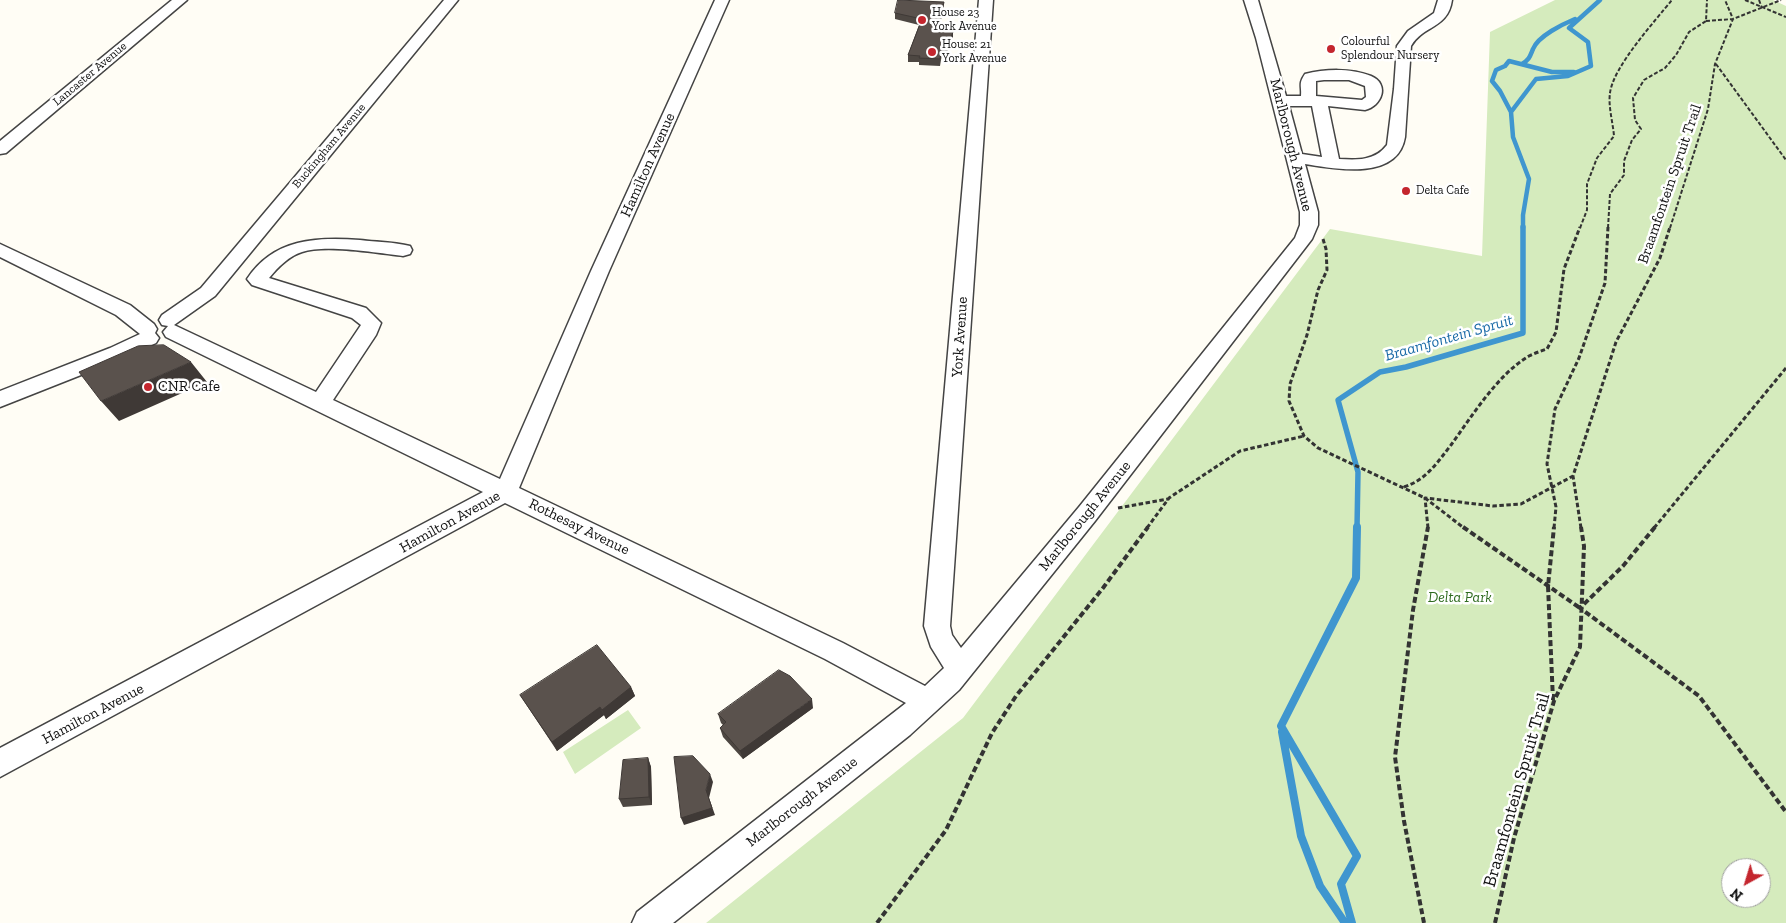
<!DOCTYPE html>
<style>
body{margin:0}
#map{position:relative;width:1786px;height:923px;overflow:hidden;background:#fffdf5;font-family:"Zilla Slab",serif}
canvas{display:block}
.north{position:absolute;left:1721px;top:858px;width:50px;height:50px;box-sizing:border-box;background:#fff;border:1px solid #a0a0a0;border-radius:50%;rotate:219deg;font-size:14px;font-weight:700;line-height:20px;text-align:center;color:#111}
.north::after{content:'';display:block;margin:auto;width:18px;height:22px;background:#c4262e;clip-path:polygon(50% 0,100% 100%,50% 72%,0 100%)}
</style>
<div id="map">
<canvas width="1786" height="923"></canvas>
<div class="north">N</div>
</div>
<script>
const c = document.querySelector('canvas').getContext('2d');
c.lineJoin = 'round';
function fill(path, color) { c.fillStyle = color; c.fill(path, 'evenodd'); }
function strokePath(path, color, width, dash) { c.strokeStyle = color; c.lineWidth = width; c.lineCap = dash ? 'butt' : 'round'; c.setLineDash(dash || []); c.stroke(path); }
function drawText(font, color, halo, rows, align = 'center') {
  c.font = font + ' "Zilla Slab",serif'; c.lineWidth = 5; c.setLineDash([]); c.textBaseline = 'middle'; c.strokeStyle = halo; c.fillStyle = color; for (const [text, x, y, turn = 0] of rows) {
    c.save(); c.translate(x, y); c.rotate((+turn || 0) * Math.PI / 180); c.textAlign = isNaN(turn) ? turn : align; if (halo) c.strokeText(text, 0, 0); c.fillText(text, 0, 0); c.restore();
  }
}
fill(new Path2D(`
 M1555,0H1773L1786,6V923H706L963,718L1330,229L1482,256L1490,32ZM1731,868H1761V898H1731Z
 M628,710L641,728L575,774L563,752Z`), '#d5ebbd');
strokePath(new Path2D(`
 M1522,64C1530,59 1530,56 1533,49C1538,36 1563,24 1575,19
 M1511,112L1500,91L1492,81L1496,70L1505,66L1509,61L1552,72H1574
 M1523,228V215L1529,179L1513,137L1511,112L1536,79L1568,76L1591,66L1588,42L1569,28L1600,0`), '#3f96cf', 4.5);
strokePath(new Path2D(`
 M1357,528L1358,472L1338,400L1380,372L1406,367L1523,333V227`), '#3f96cf', 5.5);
strokePath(new Path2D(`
 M1282,732L1301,836L1320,886L1345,923
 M1352,923L1341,884L1357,856L1281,726L1356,578L1357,527`), '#3f96cf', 8);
const minor = new Path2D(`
 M172,0H187L6,153L0,154V141Z
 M444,0H458L215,296L174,325L316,392L361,325L352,318L252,285L247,279C274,238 317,237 360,240C376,242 394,242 410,246L412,250L410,254L403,256C377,253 326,244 302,252C289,256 278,267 269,278L366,308L381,323L376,335L333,400L500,479L591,271L715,0H729L609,271L519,488L843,643L925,686L944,668L931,647L924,626L979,0H993L950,626L952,635L961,648L1079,507L1295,238L1300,225V212L1256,38L1244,0H1258L1286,96H1301C1302,86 1298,84 1305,74C1325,69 1351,68 1371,76C1390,84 1382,106 1365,110L1328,106L1339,159C1357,160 1375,161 1387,145L1394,89L1397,46L1408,31L1434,13L1438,0H1452C1448,29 1423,25 1411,46L1405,137C1398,181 1335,169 1305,164L1318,212V225L1312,239L1095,521L959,690L910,735L673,923H632L637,912L906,703L825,659L505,503L0,777V748L483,492L166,337L163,332L168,326L162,325L159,320L162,315L201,288ZM1324,80H1349L1365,86L1366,97L1362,100L1316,96V81ZM1289,106H1312L1322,157L1302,154Z
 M0,244L130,305L154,324L157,329L155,333L159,338L156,343L124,358L0,407V391L110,348L140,334L116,315L0,257Z`);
strokePath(minor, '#444', 3);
strokePath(new Path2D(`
 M1745,0L1786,17
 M1759,0L1762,8
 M1706,21L1733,19L1781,0
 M1716,64L1786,160
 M1580,228L1587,210V184L1597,158L1614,136C1613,123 1608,106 1610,93C1613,67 1655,21 1672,0
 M1608,228L1610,194L1624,175V161L1632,140L1641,129L1635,120L1633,98L1644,80L1665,68L1676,55L1689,32L1706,21L1707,0
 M1670,228L1708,109L1715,64L1733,19L1725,0`), '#333', 2, [4, 2]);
strokePath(new Path2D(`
 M1323,239L1326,249L1327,270L1318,290L1307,335L1290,384L1289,401L1304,436L1318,448L1425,498L1464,528
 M1404,487C1426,480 1437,463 1451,445C1472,416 1498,374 1529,356C1535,353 1541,351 1547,349L1556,332L1564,269L1580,227
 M1118,508L1168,499
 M1147,528L1169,498L1240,451L1304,436
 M1428,528L1425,498L1493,506L1521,504L1573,476
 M1554,528L1556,507L1547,464L1555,409L1579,358L1605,283L1608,227
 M1581,528L1573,476L1616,342L1660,258L1670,227
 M1654,528L1786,368`), '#333', 3, [4.5, 2.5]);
strokePath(new Path2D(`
 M1463,527L1580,608
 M1655,527L1623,566L1580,608L1699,696L1786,812
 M1553,700L1548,586L1554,527
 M877,923L946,830L992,733L1016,696L1103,588L1148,527
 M1424,923L1404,821L1395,757L1413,610L1428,527
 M1495,923L1514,838L1554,701L1580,647L1584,546L1581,527`), '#333', 4, [6, 3]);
fill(minor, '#fff');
fill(new Path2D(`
 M944,2L943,8L939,31L953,32V39L946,54H942L940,66L919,65V62H908V55L919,25L895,19V13Z
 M631,687L635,696L606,719L604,715L557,751L520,695Z
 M813,708L743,759L723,737L720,728L723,725L721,723L718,714Z
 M648,758L651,767L652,805L623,807L619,799Z`), '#4d4742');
fill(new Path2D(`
 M944,2L943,8L938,37V31Z
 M953,32V39L946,54L947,48Z
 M191,362L207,382L119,421L101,401Z
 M631,687L635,696L606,719L602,710Z
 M812,699L813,708L743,759L740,751Z
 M600,707L604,715L557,751L552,742Z
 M648,758L651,767L652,805L649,797Z
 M710,774L713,782L709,798L715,815L684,825L681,818L706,790Z`), '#3f3936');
const building = new Path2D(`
 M898,0L944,2L938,31L953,32L947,48L942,47L940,59L919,58L920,56L908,55L922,19L895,13Z
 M164,345L191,362L101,401L79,372L138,346Z
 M597,645L631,687L602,710L600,707L552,742L520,695Z
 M779,670L790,676L812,699L740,751L720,728L726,722L718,714Z
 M693,756L710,774L706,790L712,808L681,818L674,757Z
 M648,758L649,797L619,799L623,760Z`);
fill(building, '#5a524d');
strokePath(building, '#3f3936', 1);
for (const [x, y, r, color] of [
 [922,20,5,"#c4262e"],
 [1331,49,5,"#c4262e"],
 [932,52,5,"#c4262e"],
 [1406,191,5,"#c4262e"],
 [148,387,5,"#c4262e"]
]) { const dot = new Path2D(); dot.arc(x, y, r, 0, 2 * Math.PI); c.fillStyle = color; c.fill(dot); strokePath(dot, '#fff', 2); }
drawText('12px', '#111', '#fff', [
 ["House 23",932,13],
 ["York Avenue",932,27],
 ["Colourful",1341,42],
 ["Splendour Nursery",1341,56],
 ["House: 21",942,45],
 ["York Avenue",942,59],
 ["Delta Cafe",1416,191]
], 'left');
drawText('12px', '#111', '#fff', [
 ["Lancaster Avenue",90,74,-40],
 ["Buckingham Avenue",329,146,-50]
]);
drawText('15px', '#111', '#fff', [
 ["Marlborough Avenue",1291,145,76],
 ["Hamilton Avenue",648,165,-66],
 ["Braamfontein Spruit Trail",1670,184,-71],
 ["York Avenue",960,337,-86],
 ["Marlborough Avenue",1085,516,-51],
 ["Hamilton Avenue",450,522,-29],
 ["Rothesay Avenue",579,527,26],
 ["Hamilton Avenue",93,714,-28],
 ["Marlborough Avenue",802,802,-38]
]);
drawText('15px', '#111', '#fff', [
 ["CNR Cafe",158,387]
], 'left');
drawText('italic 15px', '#2f6b1f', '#fff', [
 ["Delta Park",1460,598]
]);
drawText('italic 16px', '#1768a6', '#fff', [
 ["Braamfontein Spruit",1449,338,-16]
]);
drawText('18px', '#111', '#fff', [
 ["Braamfontein Spruit Trail",1517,790,-74]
]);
</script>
